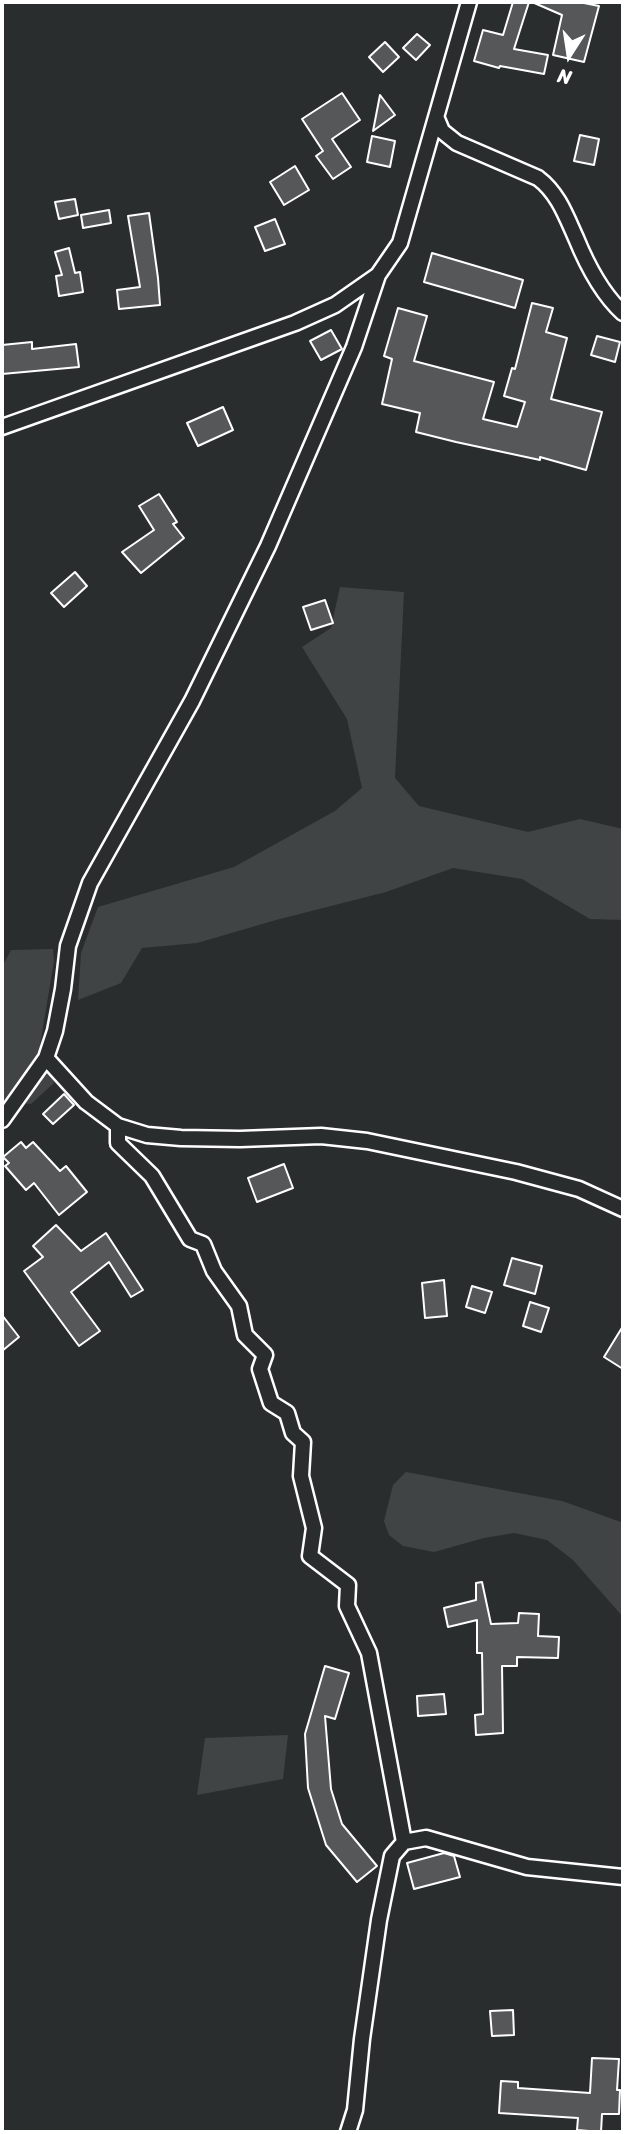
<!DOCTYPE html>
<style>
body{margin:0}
#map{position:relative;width:625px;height:2134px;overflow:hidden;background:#2a2d2e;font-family:Sriracha,sans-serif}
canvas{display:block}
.frame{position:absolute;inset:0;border:4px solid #fff;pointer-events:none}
.north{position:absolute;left:534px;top:21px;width:70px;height:70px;-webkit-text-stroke:5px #2a2d2e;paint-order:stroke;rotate:192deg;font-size:19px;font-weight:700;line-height:28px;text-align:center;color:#fff}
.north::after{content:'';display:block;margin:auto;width:24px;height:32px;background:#fff;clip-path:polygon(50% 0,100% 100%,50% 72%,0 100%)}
</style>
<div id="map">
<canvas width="625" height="2134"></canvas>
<div class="frame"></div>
<div class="north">N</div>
</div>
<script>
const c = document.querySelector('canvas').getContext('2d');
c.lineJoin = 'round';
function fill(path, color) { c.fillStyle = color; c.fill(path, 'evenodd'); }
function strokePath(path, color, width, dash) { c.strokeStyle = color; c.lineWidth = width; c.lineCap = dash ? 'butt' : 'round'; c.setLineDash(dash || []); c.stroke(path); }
fill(new Path2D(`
 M340,587L404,592L395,778L419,806L528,832L580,819L623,829V920L590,919L522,879L453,868L386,892L276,920L197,943L142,948L121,983L78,1000L81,953L98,907L234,867L335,811L362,788L347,719L302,647L331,628Z
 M53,949L54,961L40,1045L54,1083L31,1104L2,1101V967L11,950Z
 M406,1472L562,1501L621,1522L623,1525V1617L573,1560L547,1540L514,1533L484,1538L434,1552L403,1546L389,1535L384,1521L393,1485Z
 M288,1735L283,1779L197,1795L205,1738Z`), '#414445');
const building = new Path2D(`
 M513,2H529L514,49L548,55L544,74L500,66L499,68L474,61L483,30L503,35Z
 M532,2H579L599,6L584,62L553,55L562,15Z
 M417,34L430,45L416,60L403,48Z
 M385,42L399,57L383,72L369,57Z
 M342,93L360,120L332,139L351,167L333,179L316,156L323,151L302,119Z
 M380,95L395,115L373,131Z
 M580,135L599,139L594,165L574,161Z
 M372,136L395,141L390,167L367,162Z
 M295,166L309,190L284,205L270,182Z
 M75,199L78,215L59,219L55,202Z
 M109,210L111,223L83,228L81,215Z
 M149,213L158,278L160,305L119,309L117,290L140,287L128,216Z
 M275,219L285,244L265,251L255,227Z
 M69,248L75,273L80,272L83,292L59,296L56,276L62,275L55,252Z
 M432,253L523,280L515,308L424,282Z
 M532,303L553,308L546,332L567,338L551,399L602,412L586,470L540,457V460L456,442L416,432L420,413L382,404L392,359L384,356L398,308L427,316L414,361L494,382L483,419L517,427L525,402L504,396L512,368L515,369Z
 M331,330L342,349L321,360L310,341Z
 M597,336L620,342L615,362L591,355Z
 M32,342V349L76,344L79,367L2,374V345Z
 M223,407L233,430L198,446L187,423Z
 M159,494L177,522L173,524L184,538L141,573L122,552L154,530L139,506Z
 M75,572L87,586L64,607L51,593Z
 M325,600L333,623L311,630L303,607Z
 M64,1094L74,1105L53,1124L43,1114Z
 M21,1142L26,1148L33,1142L60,1171L66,1166L87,1192L59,1215L34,1183L26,1190L5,1166L9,1163L3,1157Z
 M284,1164L293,1188L257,1202L248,1178Z
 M56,1225L81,1251L106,1233L143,1290L131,1297L109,1262L71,1292L100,1331L79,1346L24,1271L43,1257L33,1246Z
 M512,1258L542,1266L535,1294L504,1285Z
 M444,1280L447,1316L425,1318L422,1283Z
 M472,1286L492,1292L485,1313L466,1307Z
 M530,1302L549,1308L541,1332L523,1326Z
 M2,1315L19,1337L2,1351Z
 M623,1326V1369L604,1357Z
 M482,1582L491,1624L518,1623L519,1613L539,1614L538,1636L559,1637L558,1658L517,1657V1666H502L503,1733L476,1735L475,1715L483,1714L482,1653H477V1620L448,1627L444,1608L476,1600V1583Z
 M325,1666L349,1673L335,1719L325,1716L331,1789L342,1824L377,1866L357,1882L326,1845L308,1788L305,1734Z
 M444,1694L446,1714L418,1716L417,1696Z
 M444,1853L454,1856L460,1877L414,1889L407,1863Z
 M513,2010L514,2035L492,2036L490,2011Z
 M592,2058L619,2059L617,2090H620L619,2114H602L601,2132L577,2130L578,2118L499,2113L501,2081L518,2082V2088L590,2093Z`);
fill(building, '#555758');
strokePath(building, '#fff', 2);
const street = new Path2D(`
 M437,119L442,131L457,143L538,178C558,193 566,216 576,238C587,265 601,293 623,313
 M2,427L295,323L335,305L378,275L400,243L469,2
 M46,1058L86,1102L118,1126L147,1135L181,1138L240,1139L321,1136L367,1141L516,1172L579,1189L623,1209
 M2,1120L46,1058L55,1031L63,989L68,946L90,883L192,701L268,546L354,347L378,275
 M118,1126V1143L152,1176L190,1239L203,1244L214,1271L239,1306L245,1335L265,1355L260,1369L271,1403L287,1413L293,1433L303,1442L301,1476L314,1528L310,1556L348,1585L347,1606L369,1653L404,1842
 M348,2132L355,2110L362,2039L379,1920L392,1856L404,1842L426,1838L527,1867L623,1877`);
strokePath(street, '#fff', 19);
strokePath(street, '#2a2d2e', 14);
</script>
